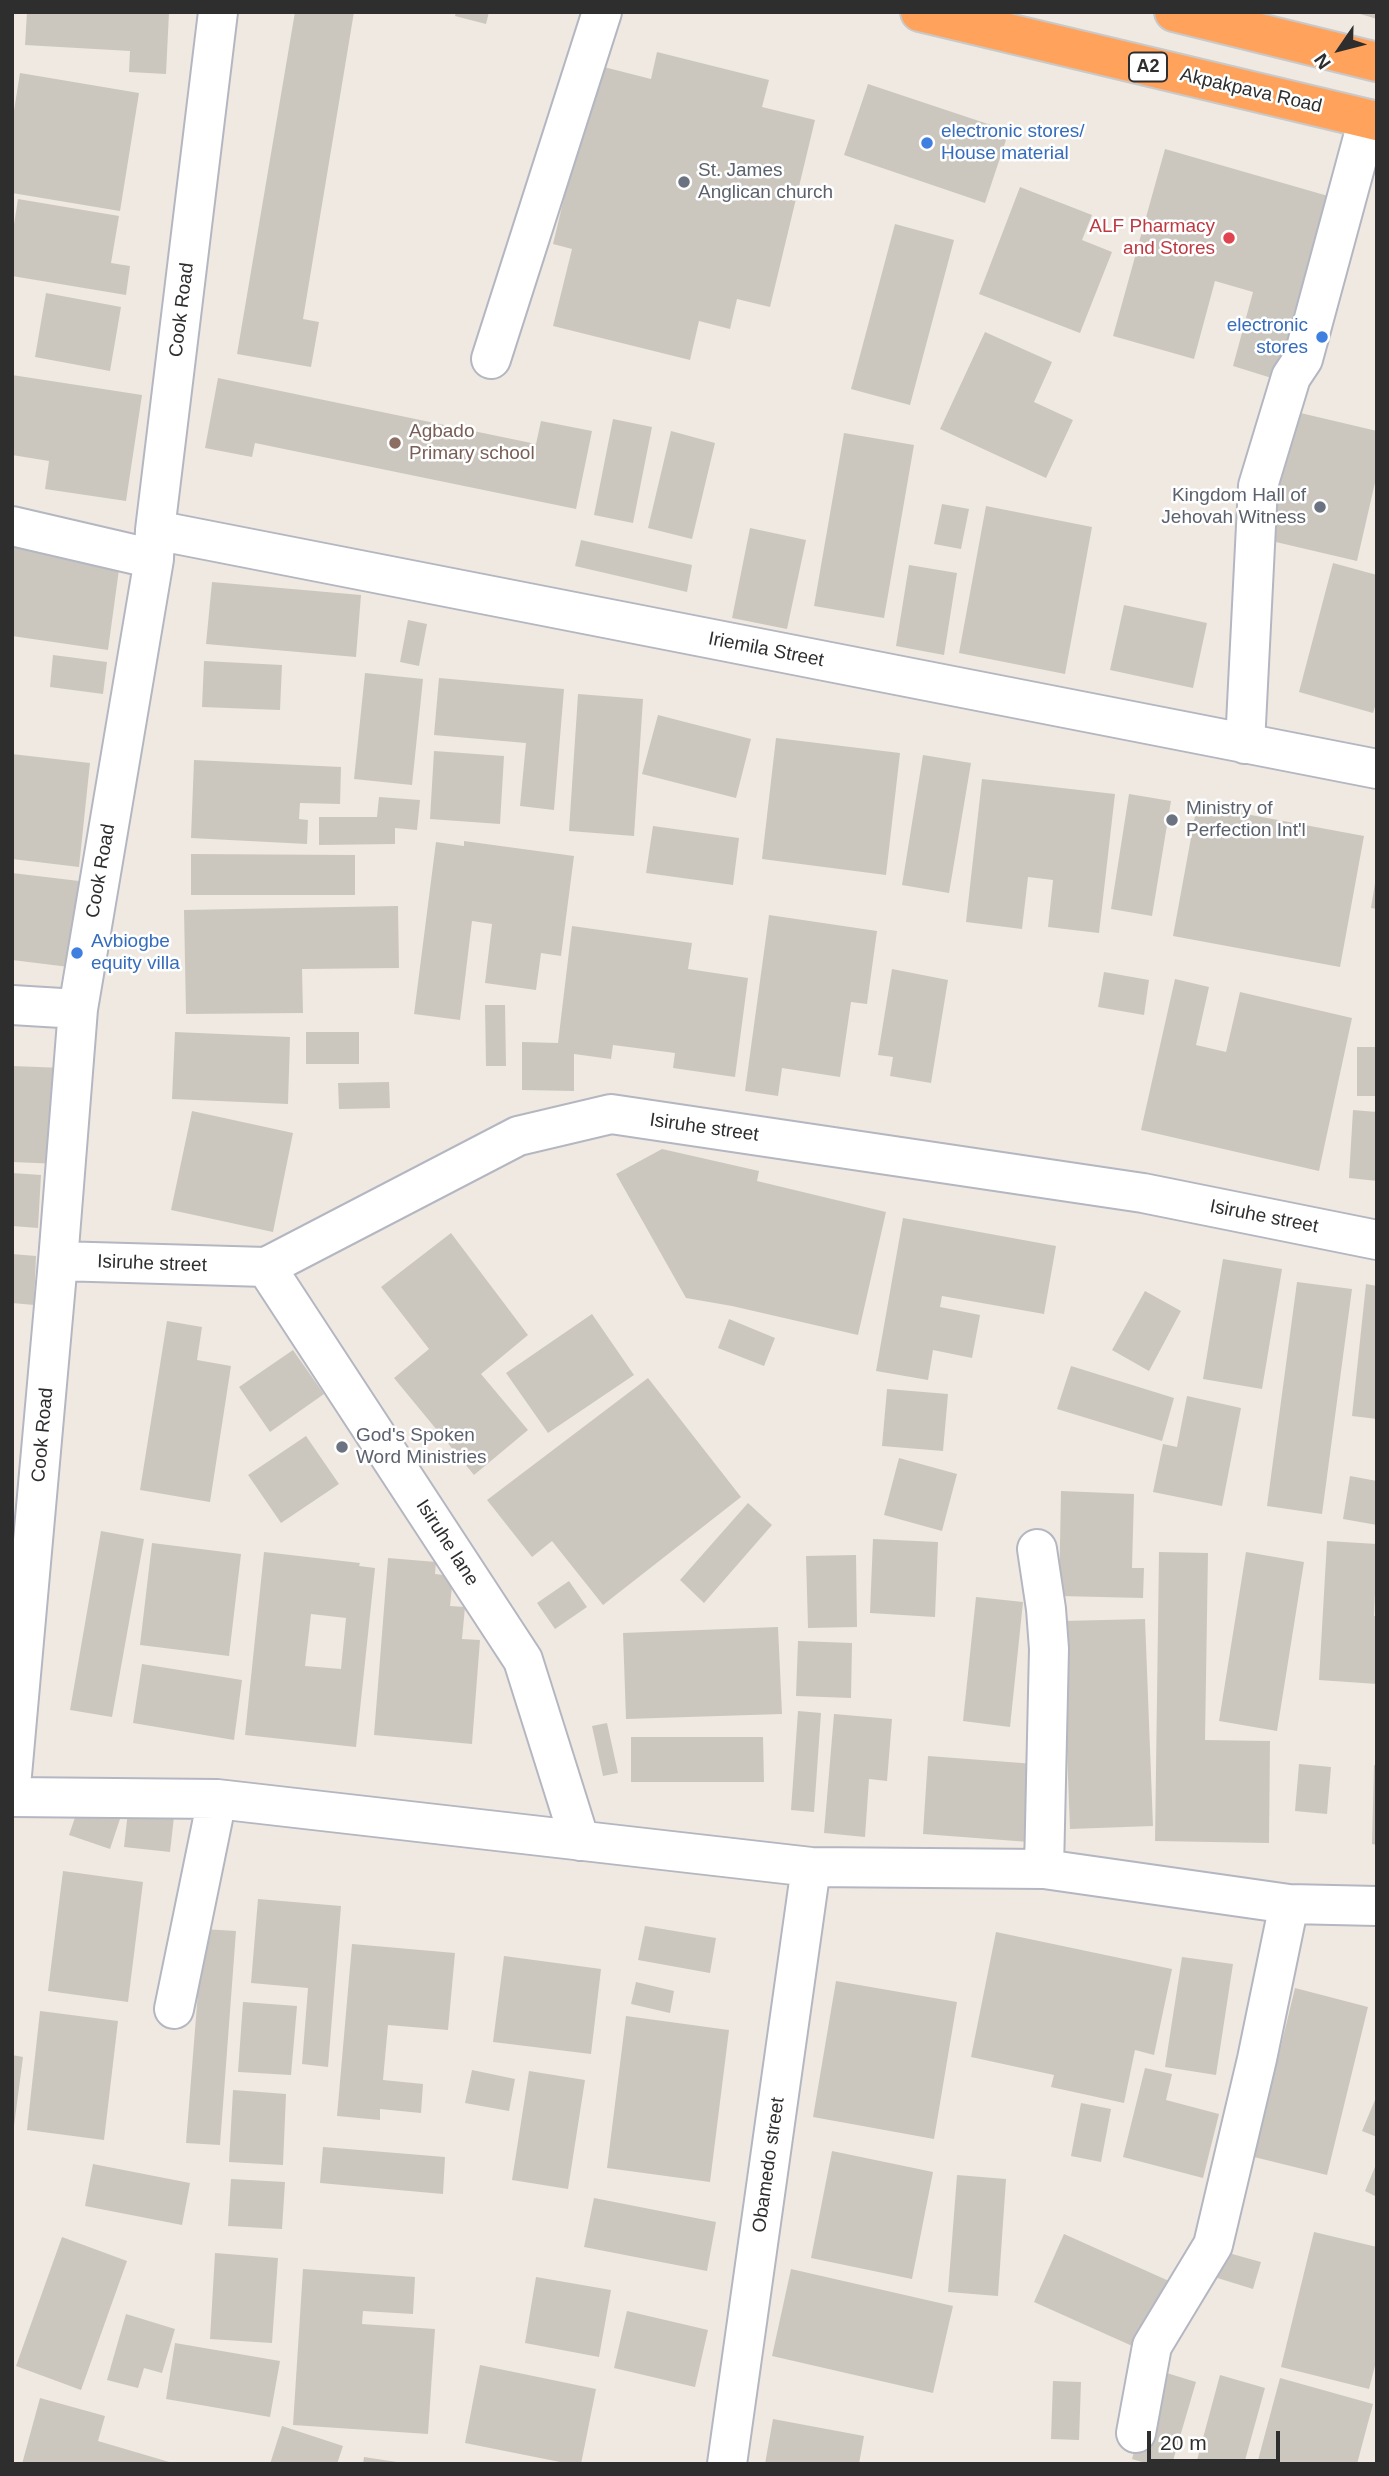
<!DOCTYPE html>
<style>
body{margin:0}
#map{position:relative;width:1389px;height:2476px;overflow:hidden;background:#efe9e1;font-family:Helvetica,sans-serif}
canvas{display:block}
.frame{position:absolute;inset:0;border:14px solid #2e2e2e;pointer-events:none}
.north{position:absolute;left:1305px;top:14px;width:70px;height:70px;-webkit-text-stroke:5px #fff;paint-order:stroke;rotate:235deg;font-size:19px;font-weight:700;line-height:28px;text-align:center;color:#2e2e2e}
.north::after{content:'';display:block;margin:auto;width:24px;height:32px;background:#2e2e2e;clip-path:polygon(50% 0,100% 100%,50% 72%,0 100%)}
.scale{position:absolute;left:1147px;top:2431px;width:133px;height:32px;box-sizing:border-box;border:4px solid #2e2e2e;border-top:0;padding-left:9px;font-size:21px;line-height:24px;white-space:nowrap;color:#2e2e2e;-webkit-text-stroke:5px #fff;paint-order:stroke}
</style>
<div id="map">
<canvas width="1389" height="2476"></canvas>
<div class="frame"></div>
<div class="north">N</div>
<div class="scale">20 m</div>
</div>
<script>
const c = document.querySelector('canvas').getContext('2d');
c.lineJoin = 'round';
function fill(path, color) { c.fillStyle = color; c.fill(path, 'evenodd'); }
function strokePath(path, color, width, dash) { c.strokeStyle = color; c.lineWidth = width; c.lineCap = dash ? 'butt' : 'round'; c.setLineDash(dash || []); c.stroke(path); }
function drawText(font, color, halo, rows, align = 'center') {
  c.font = font + ' Helvetica,sans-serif'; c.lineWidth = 5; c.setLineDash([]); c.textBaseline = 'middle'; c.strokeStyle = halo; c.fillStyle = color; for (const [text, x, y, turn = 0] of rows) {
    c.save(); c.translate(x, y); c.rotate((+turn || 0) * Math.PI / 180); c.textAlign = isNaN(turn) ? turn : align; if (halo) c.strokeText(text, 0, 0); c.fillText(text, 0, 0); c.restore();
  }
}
fill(new Path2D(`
 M27,12H169L166,74L129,72L130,51L25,45Z
 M295,12H354L303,319L319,322L311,367L237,354Z
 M456,12H489L486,24L455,16Z
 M1357,12H1377V19L1357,13Z
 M657,52L769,80L762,107L815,120L770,307L737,299L730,329L699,321L690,360L553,326L572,249L553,244L596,65L651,79Z
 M20,73L139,93L120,211L12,193V123Z
 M868,84L1009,131L985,203L844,155Z
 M1165,149L1328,196L1278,380L1233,366L1253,292L1215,281L1194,359L1113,336Z
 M1020,187L1092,215L1082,240L1112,252L1080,333L979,294Z
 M18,199L119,216L111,263L130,266L126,295L12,276V237Z
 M895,224L954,240L910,405L851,389Z
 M46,293L121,307L110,371L35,357Z
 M985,332L1052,362L1034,402L1073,420L1046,478L940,429Z
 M12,375L142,395L126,501L45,489L49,461L12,455Z
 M218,378L536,444L541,421L592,431L576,509L255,443L252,457L205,448Z
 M1292,411L1377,431V474L1357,561L1263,539Z
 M613,419L652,427L633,523L594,515Z
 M671,431L715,443L692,539L648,528Z
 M844,433L914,445L884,618L814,606Z
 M942,504L969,509L961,549L934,544Z
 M986,506L1092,527L1065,674L959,653Z
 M750,528L806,540L787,629L732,618Z
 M581,540L692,565L687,592L575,566Z
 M12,547L120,562L108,650L12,636Z
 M1333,563L1377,575V700L1373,713L1299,692Z
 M909,565L957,573L944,655L896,646Z
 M212,582L361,595L356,657L206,644Z
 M1124,605L1207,623L1193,688L1110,670Z
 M408,620L427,624L419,666L400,662Z
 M53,655L107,662L103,694L50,687Z
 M204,661L282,665L280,710L202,707Z
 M365,673L423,679L412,785L354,779Z
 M439,678L564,689L554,810L520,806L526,743L434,735Z
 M578,694L643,699L634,836L569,831Z
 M658,715L751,739L736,798L642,774Z
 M776,738L900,753L886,875L762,859Z
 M434,751L504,756L500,824L430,819Z
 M12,754L90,763L79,867L12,859Z
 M923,755L971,763L949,893L902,885Z
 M194,760L341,767L340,804L300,803L299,819L308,820L307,844L191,838Z
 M982,779L1115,794L1099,933L1048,927L1053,880L1028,877L1022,929L966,922Z
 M1129,794L1171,801L1152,916L1111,909Z
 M379,797L420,800L417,830L395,828V844L319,845V817H377Z
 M1197,805L1364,836L1340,967L1173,936Z
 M653,826L739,838L733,885L646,873Z
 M464,841L574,856L561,956L541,953L536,990L485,983L492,924L472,921L460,1020L414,1014L436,842L464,846Z
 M191,854L355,855V895H191Z
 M12,873L79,881L69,967L12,960Z
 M1375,883H1377V909L1371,908Z
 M398,906L399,968L302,969L303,1013L186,1014L184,910Z
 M769,915L877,931L867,1004L851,1002L840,1077L782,1068L778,1096L745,1091Z
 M572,926L692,943L688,969L748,978L735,1077L673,1068L675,1053L613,1045L611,1059L574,1054V1091L522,1090V1042L558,1043Z
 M892,969L948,980L931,1083L890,1076L893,1057L878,1055Z
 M1104,972L1149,980L1144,1015L1098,1007Z
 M1175,979L1209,987L1196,1045L1226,1052L1240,992L1352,1018L1319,1171L1141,1130Z
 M485,1005H505L506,1066H486Z
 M175,1032L290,1037L288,1104L172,1099Z
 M306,1032H359V1064H306Z
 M1357,1047H1377V1096H1357Z
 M12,1066L64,1068L60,1164L12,1162Z
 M389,1082L390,1108L339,1109L338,1083Z
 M1353,1110L1377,1112V1181L1349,1178Z
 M192,1111L293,1133L273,1232L171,1210Z
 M662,1149L759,1171L757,1181L886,1212L858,1335L732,1306L686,1298L616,1174Z
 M12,1173L41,1175L38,1228L12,1226Z
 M903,1218L1056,1246L1044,1314L942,1296L940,1307L980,1315L972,1358L933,1350L928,1380L876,1371Z
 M451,1233L528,1335L481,1374L528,1430L474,1475L394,1378L429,1349L381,1287Z
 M12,1254L36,1256L34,1305L12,1303Z
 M1223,1259L1282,1269L1262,1389L1203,1379Z
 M1297,1282L1352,1289L1322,1514L1267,1506Z
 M1366,1284L1377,1286V1419L1352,1416Z
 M1145,1291L1181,1311L1149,1371L1112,1350Z
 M592,1314L634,1375L548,1433L506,1373Z
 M729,1319L775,1338L764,1366L718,1348Z
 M167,1321L202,1327L197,1360L231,1366L210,1502L140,1490Z
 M293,1350L324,1394L270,1432L239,1387Z
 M1071,1366L1174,1398L1162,1441L1057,1409Z
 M648,1378L741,1497L603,1605L552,1541L532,1557L487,1500Z
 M887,1389L948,1394L943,1451L882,1446Z
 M1187,1396L1241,1408L1222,1506L1153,1492L1163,1444L1177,1447Z
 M306,1436L339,1484L281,1523L248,1475Z
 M899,1458L957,1474L942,1531L884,1515Z
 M1350,1476L1377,1481V1525L1343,1519Z
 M1061,1491L1134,1494L1132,1568H1144L1143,1598L1059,1596Z
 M748,1503L772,1525L704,1603L680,1580Z
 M101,1531L144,1539L112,1717L70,1710Z
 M873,1539L938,1542L935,1617L870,1613Z
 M1327,1541L1377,1544L1374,1616H1377V1684L1319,1680Z
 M152,1543L241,1554L229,1656L140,1645Z
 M264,1552L360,1563L359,1566L375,1568L356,1747L245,1735ZM311,1614L346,1618L341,1669L305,1666Z
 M1159,1552L1208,1553L1205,1740L1270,1741L1269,1843L1155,1841Z
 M1246,1552L1304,1562L1277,1731L1219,1721Z
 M856,1555L857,1627L808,1628L806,1556Z
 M388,1558L436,1562L435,1574L453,1576L450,1606L465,1607L462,1639L480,1640L472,1744L374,1735Z
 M569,1581L587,1607L555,1629L537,1603Z
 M976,1597L1023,1602L1010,1727L963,1721Z
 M1145,1619L1153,1826L1070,1829L1062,1621Z
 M778,1627L782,1714L626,1719L623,1633Z
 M798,1641L852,1643L851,1698L796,1696Z
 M142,1664L242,1680L234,1740L133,1723Z
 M798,1711L821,1713L814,1812L791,1810Z
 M834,1714L892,1719L887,1781L869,1779L865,1837L824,1833Z
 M607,1723L618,1773L603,1776L592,1726Z
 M631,1737H763L764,1782H631Z
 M928,1756L1035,1764L1029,1842L923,1834Z
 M1299,1764L1331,1767L1327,1814L1295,1811Z
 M1374,1765H1377V1845L1372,1844Z
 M82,1797L123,1810L110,1849L69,1835Z
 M128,1811L174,1817L170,1852L124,1847Z
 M63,1871L143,1882L128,2002L48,1991Z
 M258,1899L341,1906L328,2067L302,2064L308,1988L251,1983Z
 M645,1926L716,1938L710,1973L638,1960Z
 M203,1929L236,1931L220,2145L186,2143Z
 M996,1932L1172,1969L1154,2055L1135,2050L1124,2103L1051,2087L1054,2075L971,2057Z
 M352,1944L455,1953L448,2030L388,2025L383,2080L423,2084L421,2113L380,2109V2120L337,2116Z
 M504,1956L601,1969L591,2054L493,2042Z
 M1182,1957L1233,1964L1216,2075L1165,2067Z
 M836,1981L957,2002L934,2139L813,2117Z
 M636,1982L674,1991L670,2013L631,2004Z
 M1295,1988L1368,2007L1327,2175L1254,2157Z
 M243,2002L297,2006L291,2075L238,2072Z
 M40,2011L118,2021L104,2140L27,2130Z
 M626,2016L729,2030L710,2182L607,2168Z
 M12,2055L23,2057L14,2126H12Z
 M1145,2068L1172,2074L1166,2100L1219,2114L1203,2178L1123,2157Z
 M472,2070L515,2079L509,2111L465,2103Z
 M529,2071L585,2080L568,2189L512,2180Z
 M233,2090L286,2094L283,2165L229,2162Z
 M1377,2095V2137L1362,2131Z
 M1081,2103L1111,2109L1101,2162L1071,2156Z
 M323,2147L445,2157L443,2194L320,2183Z
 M832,2151L933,2172L912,2279L811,2258Z
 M1377,2162V2197L1365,2191Z
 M93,2164L190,2183L182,2225L85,2206Z
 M957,2175L1006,2179L998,2296L948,2292Z
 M231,2179L285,2182L282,2229L228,2226Z
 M594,2198L716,2222L707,2271L584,2247Z
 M1314,2232L1377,2247V2358L1369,2389L1281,2367Z
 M1064,2234L1169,2281L1139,2349L1034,2302Z
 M62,2237L127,2261L81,2390L16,2366Z
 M1218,2250L1261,2262L1253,2289L1211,2276Z
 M215,2253L278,2258L272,2343L210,2339Z
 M303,2269L415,2277L413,2314L363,2311L362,2324L435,2329L428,2434L293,2425Z
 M791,2269L953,2306L933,2393L772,2356Z
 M536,2277L611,2290L599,2357L525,2343Z
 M627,2311L708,2330L695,2387L614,2368Z
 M126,2314L175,2329L162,2373L144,2368L138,2388L107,2380Z
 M175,2343L280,2361L270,2417L166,2399Z
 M480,2365L596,2389L581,2464H570L465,2443Z
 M1157,2370L1196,2382L1172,2464H1149L1132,2459Z
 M1220,2375L1265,2388L1244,2464H1196Z
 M1280,2378L1373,2404L1357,2464H1257Z
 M1053,2381L1081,2382L1079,2440L1051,2439Z
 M40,2398L105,2416L98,2441L176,2464H22Z
 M773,2419L864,2436L859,2464H765Z
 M282,2426L343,2446L337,2464H270Z
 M364,2457L397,2462V2464H363Z`), '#cbc7bf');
const minor = new Path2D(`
 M491,359L602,12
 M12,526L154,559
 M155,530L1377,769
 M1245,744L1258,486L1291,377L1303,359L1368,119
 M12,1005L78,1009
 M58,1261L266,1267L518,1136L611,1114L1143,1193L1377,1240
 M266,1267L523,1660L580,1841
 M1037,1549L1046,1609L1049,1649L1044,1869
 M12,1775L58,1261L78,1009L154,559L155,530L218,12
 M12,1797L217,1799L811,1867L1044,1869L1289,1904L1377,1906
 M174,2009L217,1799
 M1136,2433L1152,2346L1213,2245L1257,2059L1289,1904
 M727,2464L811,1867`);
const highway = new Path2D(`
 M920,12L1377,121
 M1174,12L1377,62`);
strokePath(minor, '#b4b7c1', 42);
strokePath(highway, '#c9c9c9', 42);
strokePath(minor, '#fff', 38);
strokePath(highway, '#ffa35c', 38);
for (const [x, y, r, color] of [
 [927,143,7,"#3f7fe0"],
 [684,182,7,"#6b7280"],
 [1229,238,7,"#e0444e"],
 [1322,337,7,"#3f7fe0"],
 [395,443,7,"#8d6e63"],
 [1320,507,7,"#6b7280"],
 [1172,820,7,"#6b7280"],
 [77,953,7,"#3f7fe0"],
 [342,1447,7,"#6b7280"]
]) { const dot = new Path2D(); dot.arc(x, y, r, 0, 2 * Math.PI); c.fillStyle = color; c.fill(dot); strokePath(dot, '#fff', 2.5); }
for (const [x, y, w] of [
 [1148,67,38]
]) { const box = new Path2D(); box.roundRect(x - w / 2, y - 14.5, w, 29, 5); c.fillStyle = '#fff'; c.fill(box); strokePath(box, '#2e2e2e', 2); }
drawText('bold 18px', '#2e2e2e', null, [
 ["A2",1148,67]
]);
drawText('19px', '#2e2e2e', '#fff', [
 ["Akpakpava Road",1251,91,13],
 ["Cook Road",182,310,-83],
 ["Iriemila Street",766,650,11],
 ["Cook Road",101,871,-80],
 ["Isiruhe street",704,1128,8],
 ["Isiruhe street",1264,1217,11],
 ["Isiruhe street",152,1264,2],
 ["Cook Road",43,1435,-85],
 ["Isiruhe lane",447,1543,57],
 ["Obamedo street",769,2165,-82]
]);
drawText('19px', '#366cbe', '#fff', [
 ["electronic stores/",941,132],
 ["House material",941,154],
 ["electronic",1308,326,"right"],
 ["stores",1308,348,"right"],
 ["Avbiogbe",91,942],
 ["equity villa",91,964]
], 'left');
drawText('19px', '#5b616d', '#fff', [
 ["St. James",698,171],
 ["Anglican church",698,193],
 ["Kingdom Hall of",1306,496,"right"],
 ["Jehovah Witness",1306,518,"right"],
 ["Ministry of",1186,809],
 ["Perfection Int'l",1186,831],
 ["God's Spoken",356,1436],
 ["Word Ministries",356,1458]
], 'left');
drawText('19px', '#be3a42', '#fff', [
 ["ALF Pharmacy",1215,227],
 ["and Stores",1215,249]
], 'right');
drawText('19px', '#785e54', '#fff', [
 ["Agbado",409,432],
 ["Primary school",409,454]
], 'left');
</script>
